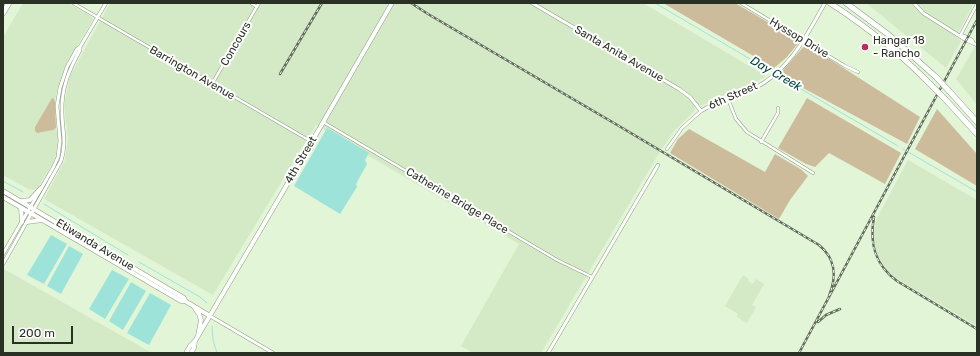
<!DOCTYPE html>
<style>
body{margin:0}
#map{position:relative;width:980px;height:356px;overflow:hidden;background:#e2f5d7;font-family:Rubik,sans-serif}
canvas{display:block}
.frame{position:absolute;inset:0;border:4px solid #293024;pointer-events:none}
.scale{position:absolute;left:12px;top:326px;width:61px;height:18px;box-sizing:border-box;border:2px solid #293024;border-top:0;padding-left:5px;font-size:12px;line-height:14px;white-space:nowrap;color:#293024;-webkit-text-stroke:3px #fff;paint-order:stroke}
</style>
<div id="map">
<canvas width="980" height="356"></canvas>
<div class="frame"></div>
<div class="scale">200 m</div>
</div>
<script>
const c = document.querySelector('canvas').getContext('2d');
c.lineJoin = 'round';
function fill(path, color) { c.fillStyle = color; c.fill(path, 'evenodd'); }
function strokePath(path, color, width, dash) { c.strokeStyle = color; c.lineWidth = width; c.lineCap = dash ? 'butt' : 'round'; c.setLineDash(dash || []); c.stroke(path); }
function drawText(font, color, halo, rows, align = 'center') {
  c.font = font + ' Rubik,sans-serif'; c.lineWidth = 4; c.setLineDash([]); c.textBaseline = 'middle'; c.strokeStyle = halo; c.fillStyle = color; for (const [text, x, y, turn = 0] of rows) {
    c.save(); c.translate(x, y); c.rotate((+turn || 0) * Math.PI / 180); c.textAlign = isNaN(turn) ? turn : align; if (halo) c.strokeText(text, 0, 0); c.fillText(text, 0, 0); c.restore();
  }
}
fill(new Path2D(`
 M23,3H68L91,16L93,19L66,65L58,86L55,102V119L58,139L56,155L53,163L37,189L30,190L3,175V37Z
 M110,3H643L766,76L751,85L717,98L703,105H700L695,108L694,111L675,130L661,150L541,353H473L461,346L519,244L316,125L213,295L44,199L65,160L68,139L64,106L70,76Z
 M866,3H974L956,37L961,41L946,68Z
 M977,43V105L956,79Z
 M908,160L977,200V326L896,278L885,267L877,254L874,240V230L876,220Z
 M3,268L4,269L152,353H3Z
 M743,275L749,279L748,281L753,284L756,279L764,284L752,305L756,307L747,323L737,317L738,314L725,306Z`), '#d4eac7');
fill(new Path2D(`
 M663,3H735L800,41L787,57L774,68Z
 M806,44L920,117L907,144L779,75Z
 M52,98L54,99L55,102L56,128L53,130L37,133L35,131V127Z
 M807,98L901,153L885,184L829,153L815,167L806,164L778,148Z
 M937,109L977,154V186L915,149Z
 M689,129L765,172L775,154L802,170L808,176L790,200L779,219L670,153L678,139Z`), '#cdbc9c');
fill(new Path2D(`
 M327,128L369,153L365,160L367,164L356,184L357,187L340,214L294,186Z
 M51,235L67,244L44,284L27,275Z
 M69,246L83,254L61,294L47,286Z
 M112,270L129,279L105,319L89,309Z
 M131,282L146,291L123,330L109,321Z
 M150,293L171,305L149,345L127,333Z`), '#9ee3d9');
strokePath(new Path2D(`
 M655,3L898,146
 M903,149L977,192
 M3,181L23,192
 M44,204L128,255
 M139,262L200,297L207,303
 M212,326L213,340L217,353`), '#9ee3d9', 1);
const street = new Path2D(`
 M73,3L312,142
 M251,3L257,7
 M741,3L845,66L858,72
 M960,36L977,4
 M212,84L259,3
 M728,99L736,119L747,132L813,173
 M323,122L557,260L592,277
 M761,142L778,113V108
 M667,149L682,128L701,111`);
const secondary = new Path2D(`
 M532,3L679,89L690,97L701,111C718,100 737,96 755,88C790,70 807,35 825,3
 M914,3L923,13L966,40L973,43
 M961,36H964L972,40L973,43L977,45
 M3,254L53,168L58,157L60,141L57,106L60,88L67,67L77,49L80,47L106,3
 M3,264L61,161C67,142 62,130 62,112C61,89 69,70 80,50V47
 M210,316L273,353
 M548,353L658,165`);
const primary = new Path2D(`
 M3,191L184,298L185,301
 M3,197L181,301H185L210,316
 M22,201L30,200L41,188
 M21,208L22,222
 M27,222L42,220
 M194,307L199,314L201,320L198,336
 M186,353L190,346L195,341L281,195L392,3
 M191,353L194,348L195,341`);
const highway = new Path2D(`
 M830,3C867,27 902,55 932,86
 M846,3L889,35L936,77
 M3,13L9,3
 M950,92L977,122
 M945,99L977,134`);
strokePath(street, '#8e9f83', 3.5);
strokePath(secondary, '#8e9f83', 4);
strokePath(primary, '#8e9f83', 5);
strokePath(highway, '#8e9f83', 6);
strokePath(street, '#fff', 2.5);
strokePath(secondary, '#fff', 3);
strokePath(primary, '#fff', 4);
strokePath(highway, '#fff', 5);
const rail = new Path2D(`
 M411,3L428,14L619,126L819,245C836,259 837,276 829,296
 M280,74L322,3
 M874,217C869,244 875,265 897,281L977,329
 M818,322L826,315L840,309
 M799,353L977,20`);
strokePath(rail, '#616c5a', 2.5);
strokePath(rail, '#fff', 1, [3]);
const highwayBridge = new Path2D(`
 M936,77L950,92
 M932,86L945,99`);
strokePath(highwayBridge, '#8e9f83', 6, []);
strokePath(highwayBridge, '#fff', 5);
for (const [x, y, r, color] of [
 [865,47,4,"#bb2d5e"]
]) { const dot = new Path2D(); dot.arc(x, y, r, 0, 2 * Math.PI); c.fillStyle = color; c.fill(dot); strokePath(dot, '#fff', 1.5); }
drawText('11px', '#293024', '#fff', [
 ["Hyssop Drive",799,38,31],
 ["Concours",236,44,-60],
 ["Santa Anita Avenue",619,54,30],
 ["Barrington Avenue",192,73,30],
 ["6th Street",733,96,-24],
 ["4th Street",301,160,-60],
 ["Catherine Bridge Place",457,201,31],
 ["Etiwanda Avenue",95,245,31]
]);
drawText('11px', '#293024', '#fff', [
 ["Hangar 18",873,41],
 ["- Rancho",873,54]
], 'left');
drawText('italic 12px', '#054640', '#fff', [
 ["Day Creek",776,74,30]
]);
</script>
